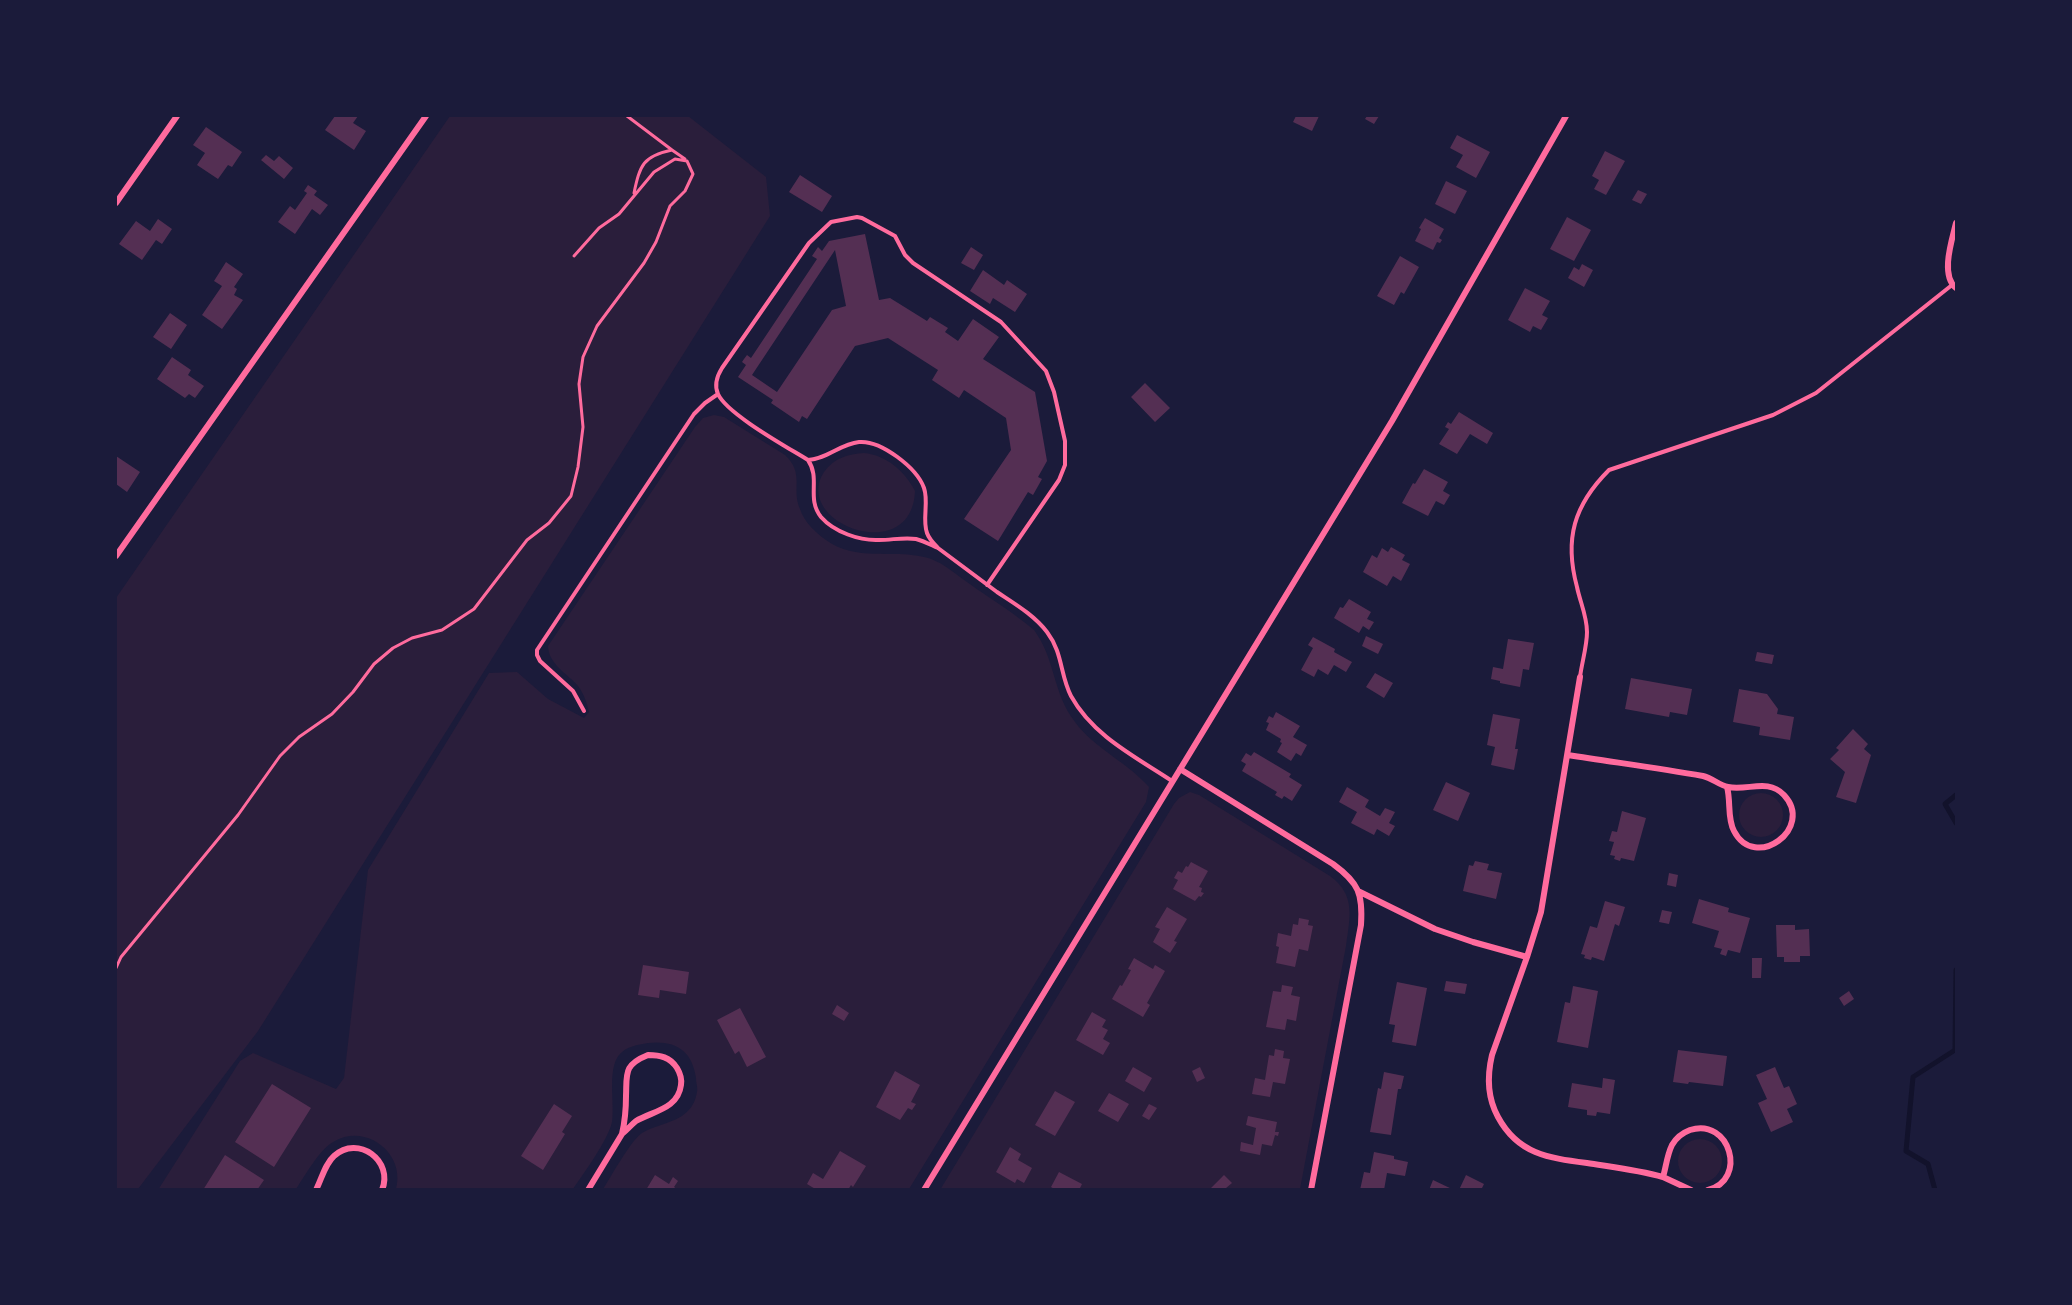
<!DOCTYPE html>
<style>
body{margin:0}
#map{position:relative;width:2072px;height:1305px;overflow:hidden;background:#1b1b3a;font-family:Montserrat,sans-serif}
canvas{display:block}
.frame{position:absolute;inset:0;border:117px solid #1b1b3a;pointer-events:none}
</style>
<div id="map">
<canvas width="2072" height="1305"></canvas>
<div class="frame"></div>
</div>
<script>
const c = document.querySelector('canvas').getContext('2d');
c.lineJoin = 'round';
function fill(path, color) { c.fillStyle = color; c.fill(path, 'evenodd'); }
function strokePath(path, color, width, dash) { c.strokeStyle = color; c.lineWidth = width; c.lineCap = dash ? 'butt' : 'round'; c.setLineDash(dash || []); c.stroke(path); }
fill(new Path2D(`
 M450,116H688L766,177L770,216L258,1031L138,1189L116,1190V598Z
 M714,415L724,417L785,455C805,474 791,488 800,509C804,522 816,533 826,540C856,562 891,549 924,557C940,560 954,573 967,582C989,598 1013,612 1034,630C1056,660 1052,692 1075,722C1095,749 1127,762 1149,787L1146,802L909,1189H603C611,1177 631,1140 642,1133C662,1121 692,1123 697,1092C698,1088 696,1083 696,1078C692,1050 675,1040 648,1043C637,1045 627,1046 619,1055C607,1070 615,1104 612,1122C608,1140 584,1173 573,1189H396C406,1153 365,1122 333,1142C319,1150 305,1176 296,1189L158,1190L240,1061L253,1053L336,1089L344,1078L368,870L489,673L517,672L548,699L584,718L589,712C587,703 584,694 578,686C567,673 549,665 548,646L695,427L703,418Z
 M864,453C886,455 905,471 915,491C912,568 791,523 824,472C834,458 848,454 864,453Z
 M1190,792L1199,795L1330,876C1356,895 1350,917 1346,946L1300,1189L940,1190L1174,804L1179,798Z
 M1739 815a22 22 0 1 1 44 0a22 22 0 1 1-44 0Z
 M1678 1161a22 22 0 1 1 44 0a22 22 0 1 1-44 0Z`), '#2a1e3b');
strokePath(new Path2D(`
 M1956,795L1945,804L1956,823
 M1935,1190L1928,1164L1906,1151L1913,1077L1955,1050L1956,970`), '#12122b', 5);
fill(new Path2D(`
 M335,116H358L353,123L366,131L354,150L325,130Z
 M1296,116H1319L1312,131L1293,122Z
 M1367,116H1379L1374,124L1365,119Z
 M206,127L242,152L232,167L228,165L218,179L197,165L205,153L193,145Z
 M1457,135L1490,152L1476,178L1456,167L1463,155L1450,148Z
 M1605,151L1625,161L1606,195L1594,189L1599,180L1592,176Z
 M266,155L274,161L279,156L293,168L284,179L261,160Z
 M800,175L832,196L822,212L789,192Z
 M1446,181L1467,191L1455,214L1435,204Z
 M308,185L317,191L314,195L328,205L320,215L312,209L295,234L278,222L290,206L295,210L307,193L304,191Z
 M1638,190L1647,194L1641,204L1632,200Z
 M1567,217L1591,230L1574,261L1550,249Z
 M1425,218L1444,229L1439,238L1442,240L1440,243L1437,242L1433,250L1415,241L1421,229L1419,228Z
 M158,219L172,229L162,244L156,240L142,260L119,244L136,221L150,231Z
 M865,234L879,300L890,298L927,321L930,317L948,328L945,332L958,341L973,319L999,337L983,359L1035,392L1047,461L1038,477L1042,479L1033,495L1028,492L998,541L964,519L1011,450L1006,418L964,390L959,398L932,380L938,370L888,338L855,346L807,419L802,416L799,422L771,403L773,400L738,377L746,365L742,362L744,359L747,355L751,358L817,259L812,256L818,247L822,251L829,241ZM835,250L846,306L832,310L777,392L752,375Z
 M971,247L983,255L974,270L961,263Z
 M1400,256L1419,267L1404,294L1401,292L1394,305L1377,296Z
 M226,262L243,274L234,287L237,289L234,295L243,300L222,329L202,315L222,286L214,281Z
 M1582,264L1593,270L1584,287L1568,278L1574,267L1579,270Z
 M983,270L1004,285L1007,280L1027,294L1015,312L993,298L990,304L970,291Z
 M1525,288L1550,301L1542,315L1548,318L1541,330L1533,326L1530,332L1508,320Z
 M170,313L187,325L171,349L153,337Z
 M172,357L191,370L188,375L204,386L195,398L189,394L185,398L157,379Z
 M1145,383L1170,408L1155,422L1131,397Z
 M1459,412L1493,433L1487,444L1470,434L1457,454L1439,444L1449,429L1445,427L1448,422L1451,424Z
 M116,456L140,472L127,492L116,484Z
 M1424,469L1448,482L1443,491L1450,495L1444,505L1436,501L1428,516L1402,503L1413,483L1415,484Z
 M1391,547L1405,555L1402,560L1410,564L1401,581L1393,576L1387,586L1363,572L1372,555L1377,558L1382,548L1388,552Z
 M1349,599L1371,612L1367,619L1374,622L1369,630L1363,626L1359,633L1334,618L1340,607L1343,608Z
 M1366,636L1383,644L1378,654L1362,646Z
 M1313,637L1335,649L1334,652L1352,662L1346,672L1334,665L1328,675L1318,669L1314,677L1301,670L1313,648L1308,645Z
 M1508,639L1534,643L1529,670L1523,669L1520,687L1500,683V681L1491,679L1493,667L1503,669Z
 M1757,652L1774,655L1772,664L1755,661Z
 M1375,673L1393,683L1384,698L1366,687Z
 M1631,678L1692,689L1687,715L1670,712L1669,717L1625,709Z
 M1739,689L1767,694L1778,709L1777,714L1794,717L1790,740L1759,735L1760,727L1733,722Z
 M1276,712L1300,726L1293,737L1307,745L1301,756L1296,753L1291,761L1277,752L1282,743L1280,742L1281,739L1266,730L1269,723L1266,722L1269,716L1273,718Z
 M1493,714L1520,719L1515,749H1518L1514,770L1491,765L1495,747L1487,745Z
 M1853,729L1868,744L1864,749L1871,755L1856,803L1836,797L1845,772L1830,759L1839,750L1836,748Z
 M1254,752L1291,774L1289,777L1302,785L1292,801L1284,796L1282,799L1275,795L1277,792L1242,771L1246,764L1241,761L1246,753L1251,756Z
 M1446,782L1470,793L1458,821L1433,810Z
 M1347,787L1369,800L1365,807L1380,816L1385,808L1395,812L1389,823L1395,826L1389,836L1377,829L1374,835L1351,823L1357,812L1339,802Z
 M1622,811L1646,818L1634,861L1621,858L1620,861L1614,859L1615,856L1610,855L1614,842L1609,841L1612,831L1617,832Z
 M1475,861L1489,864L1487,870L1502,873L1496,899L1463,891L1469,865L1473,866Z
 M1191,862L1208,871L1199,887L1202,888L1201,892L1204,893L1201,897L1199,896L1195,901L1173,889L1178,880L1174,878L1178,871L1182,873L1186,866L1188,867Z
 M1669,873L1678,875L1676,887L1667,885Z
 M1699,899L1729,908L1728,912L1750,918L1740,953L1728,950L1726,956L1720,954L1722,949L1714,947L1719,931L1692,923Z
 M1605,901L1625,907L1619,926L1615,924L1604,961L1592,957L1591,960L1584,958L1585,955L1581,954L1590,926L1597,928Z
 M1167,907L1187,919L1174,941L1177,942L1170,953L1153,942L1160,929L1155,927Z
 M1662,910L1672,912L1669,924L1659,922Z
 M1299,918L1309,920L1308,925L1313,926L1308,951L1299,949L1295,967L1276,963L1279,947L1276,946L1278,933L1291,936L1293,924L1298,925Z
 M1776,925H1795V930L1809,929L1810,956H1800V962H1784V957H1777Z
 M1134,958L1153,969L1155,965L1165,971L1147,1003L1150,1005L1143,1017L1112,999L1120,985L1122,986L1131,970L1128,969Z
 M1752,958H1762L1761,978H1752Z
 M643,965L689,972L686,994L660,990L659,998L638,995Z
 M1446,981L1467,984L1465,994L1444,991Z
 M1397,982L1427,988L1416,1046L1392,1042L1395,1025L1389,1024Z
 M1282,985L1293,987L1291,995L1300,997L1296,1021L1287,1019L1285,1030L1266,1027L1273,991L1281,992Z
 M1573,986L1598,991L1588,1048L1557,1042L1565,1002L1570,1003Z
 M1849,991L1854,999L1844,1006L1839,998Z
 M837,1005L849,1013L844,1021L832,1014Z
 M740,1008L766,1057L747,1067L739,1051L735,1054L717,1020Z
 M1092,1012L1106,1020L1102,1027L1108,1030L1103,1039L1110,1043L1103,1055L1076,1040Z
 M1275,1049L1284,1051L1283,1058L1290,1059L1285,1084L1273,1082L1270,1097L1252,1094L1255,1078L1265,1080L1269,1055L1274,1056Z
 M1678,1050L1727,1056L1723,1086L1689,1082L1688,1084L1673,1082Z
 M1133,1067L1152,1078L1144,1092L1125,1081Z
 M1200,1067L1205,1078L1197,1082L1192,1071Z
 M1775,1067L1784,1088L1789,1086L1797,1104L1787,1109L1793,1122L1771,1132L1758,1103L1767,1099L1756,1075Z
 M895,1071L920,1085L911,1102L916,1104L912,1110L908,1108L900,1120L876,1107Z
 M1384,1072L1404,1076L1401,1089H1398L1391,1135L1370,1132L1378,1088L1381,1089Z
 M1603,1078L1615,1080L1610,1114L1597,1112L1596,1116L1587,1115V1110L1568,1107L1572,1083L1602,1088Z
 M272,1084L311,1108L274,1167L235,1142Z
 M1055,1091L1075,1102L1055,1136L1035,1125Z
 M1109,1093L1129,1104L1118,1122L1098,1111Z
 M554,1104L572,1116L562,1132L565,1134L543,1170L521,1156Z
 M1149,1104L1157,1108L1149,1120L1142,1116Z
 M1248,1116L1277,1122L1275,1132H1279L1278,1136L1275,1135L1272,1146L1262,1144L1260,1155L1240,1151L1241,1142L1253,1145L1256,1128L1246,1125Z
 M1010,1147L1021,1154L1018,1160L1032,1168L1024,1183L1017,1179L1015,1183L996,1172Z
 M840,1151L866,1166L853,1187L851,1185L848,1190H817L807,1184L813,1173L823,1179Z
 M1374,1152L1394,1156V1159L1408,1162L1405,1176L1387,1173L1384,1190H1360L1364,1172L1370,1173Z
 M225,1155L264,1180L257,1190H203Z
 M1059,1172L1082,1184L1079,1190H1056L1051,1187Z
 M655,1175L669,1184L673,1177L678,1181L674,1187L678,1190H646Z
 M1224,1175L1232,1183L1226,1188L1228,1190H1209Z
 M1466,1175L1484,1184L1481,1190H1459Z
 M1433,1180L1454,1190H1429Z`), '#542f53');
strokePath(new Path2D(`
 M627,116L672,150
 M634,193C640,165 643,156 672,150L685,159
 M116,968L121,957L238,815L280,756L299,737L332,714L353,692L374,664L393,648L412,638L442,630L474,609L527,540L549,523L571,496L578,467L583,427L579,384L583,357L597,326L644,263L656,242L670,206L685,191L693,174L687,161L675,159L654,172L619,214L599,228L574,256`), '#ff6b9d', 3);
strokePath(new Path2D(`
 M808,460C787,447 727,414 718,394C714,385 717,376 722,368L809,243L831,222L857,217L862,218L895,236L905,255L913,263L1001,322L1046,371L1054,392L1065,441V465L1059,480L987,585
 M938,548C934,544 929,539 927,533C922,519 929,502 924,488C917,468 881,440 859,442C840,444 827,459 808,460C821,479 806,498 821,517C834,532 860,541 879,540C892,540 904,537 916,539C924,541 931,545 938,548C958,563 977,577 997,592C1015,604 1034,615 1047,632C1063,653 1060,675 1071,696C1093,736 1136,757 1172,781
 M1580,677C1582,662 1587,646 1587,632C1587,616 1580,602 1577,587C1564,539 1574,505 1609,470L1773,415L1816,393L1952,285
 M584,711L573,691L540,661L537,655V650L694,414L705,403L718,394`), '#ff6b9d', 4);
strokePath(new Path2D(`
 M116,203L177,116
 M1956,223C1952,240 1940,275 1956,288
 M116,556L426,116
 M1580,677L1541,912L1527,957L1492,1055C1487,1076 1487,1097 1498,1117C1518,1154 1548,1158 1587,1163C1612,1167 1638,1170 1663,1177
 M1568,755C1612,762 1658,768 1703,776C1712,778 1719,785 1728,787C1748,791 1768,778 1784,795C1815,828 1755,872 1734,831C1727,818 1731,801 1727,787
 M1180,769L1333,864C1359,883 1363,894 1361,925L1311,1190
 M1360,892L1435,929L1473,942L1527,957
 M648,1055C660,1055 670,1057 677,1068C680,1073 682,1079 681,1085C678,1109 653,1111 636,1121C631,1125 627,1130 622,1134C625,1121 626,1109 626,1096C627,1074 623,1065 648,1055Z
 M316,1190C322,1178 325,1164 334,1156C358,1134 394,1161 382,1190
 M588,1190L622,1134
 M924,1190L1392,421L1566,116
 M1691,1190L1663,1177C1666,1167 1667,1155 1672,1145C1676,1138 1682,1133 1690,1130C1730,1117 1748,1180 1708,1190`), '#ff6b9d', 6);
</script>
